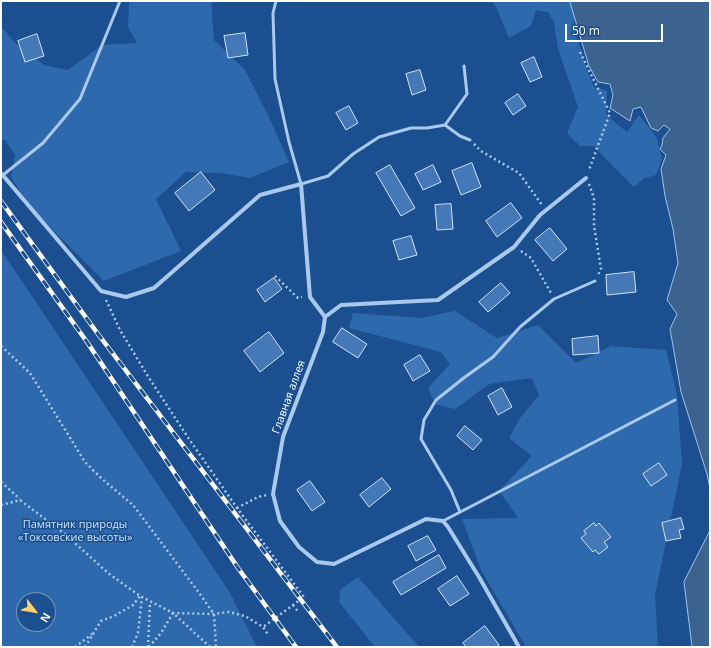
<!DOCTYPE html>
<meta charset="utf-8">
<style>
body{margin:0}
#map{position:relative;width:711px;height:648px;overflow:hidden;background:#1b4f8f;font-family:"Open Sans",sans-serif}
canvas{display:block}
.frame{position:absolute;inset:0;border:2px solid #fff;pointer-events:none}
.north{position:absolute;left:16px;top:592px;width:40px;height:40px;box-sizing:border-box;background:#1b4f8f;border:1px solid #7695bc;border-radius:50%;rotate:121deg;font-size:11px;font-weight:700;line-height:16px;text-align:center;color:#fff}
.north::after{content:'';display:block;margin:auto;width:14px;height:18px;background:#ffd166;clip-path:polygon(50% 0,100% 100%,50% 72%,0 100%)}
.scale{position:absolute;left:565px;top:24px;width:98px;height:18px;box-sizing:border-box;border:2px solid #fff;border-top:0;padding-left:5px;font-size:12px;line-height:14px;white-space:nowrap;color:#fff;-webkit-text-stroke:3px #1b4f8f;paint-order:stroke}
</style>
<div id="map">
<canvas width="711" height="648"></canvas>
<div class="frame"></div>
<div class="north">N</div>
<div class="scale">50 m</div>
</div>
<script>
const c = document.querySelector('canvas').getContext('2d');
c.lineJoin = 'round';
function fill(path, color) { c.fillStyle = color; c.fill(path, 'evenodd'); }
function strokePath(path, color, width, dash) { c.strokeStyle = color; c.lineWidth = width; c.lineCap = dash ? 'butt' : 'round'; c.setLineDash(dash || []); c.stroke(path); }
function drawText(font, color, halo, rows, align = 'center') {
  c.font = font + ' "Open Sans",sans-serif'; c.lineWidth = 3; c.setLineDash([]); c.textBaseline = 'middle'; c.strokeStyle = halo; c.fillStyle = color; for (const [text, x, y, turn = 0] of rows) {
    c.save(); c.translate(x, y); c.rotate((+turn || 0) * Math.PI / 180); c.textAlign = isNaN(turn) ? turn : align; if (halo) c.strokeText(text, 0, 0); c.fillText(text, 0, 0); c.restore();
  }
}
fill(new Path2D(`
 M131,1H211L214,40L245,70L268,115L289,162L250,178L220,173L186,172L156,199L181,251L104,281L28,205L11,177L15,155L5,140H1V26L14,42L44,65L68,70L102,45L137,43L128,27L129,3Z
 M492,1H572L575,12L573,29L582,52L586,68L594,87L607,91L606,110L607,116L627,132L639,115L657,138L662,159L656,175L645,178L634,187L607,160L594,146H580L567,133L578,107L558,49L554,22L548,12L536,10L531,26L509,38L496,7Z
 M1,250L230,593L257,647H1ZM24,600H48V624H24Z
 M455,311L497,338L538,325L576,363L611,346L666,350L677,395L682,464L655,595L658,647H526L481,570L462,519L518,518L499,491L532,456L509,438L520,418L539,395L532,378L489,384L455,409L435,404L428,388L450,364L441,352L349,328L353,313L421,318Z
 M358,577L419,647H375L339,602L340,590Z`), '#2e69ad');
const water = new Path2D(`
 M570,1H710V489L707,474L681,392L670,329L677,314L667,300L678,263L673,229L665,196L661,169L666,155L660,149L662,145L663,138L670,129L664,125L658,131L651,128L641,107L633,109L630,121L610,108L613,95L610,84L598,82L589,66Z
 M710,531V647H692L684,582Z`);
fill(water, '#3c6290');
strokePath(water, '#9cc4f0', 1);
const building = new Path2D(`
 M245,33L248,55L228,58L224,36Z
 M37,34L44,56L25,62L18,41Z
 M534,57L542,77L530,82L521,63Z
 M420,70L426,90L412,95L406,74Z
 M518,94L526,106L513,115L505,103Z
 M349,106L358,123L346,130L336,113Z
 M472,163L481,187L461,195L452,171Z
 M390,165L415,208L401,216L376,173Z
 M433,165L441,182L423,190L415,174Z
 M201,172L215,190L189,211L175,193Z
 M511,203L522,218L497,237L486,221Z
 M451,204L453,229L437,230L435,205Z
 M550,228L567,249L553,261L535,240Z
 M411,236L417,255L399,260L393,241Z
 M634,272L636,292L607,295L606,275Z
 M274,278L282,289L265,302L257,290Z
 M501,283L510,293L488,312L479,302Z
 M342,328L367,344L358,358L333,342Z
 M269,332L284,353L260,372L244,351Z
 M598,336L599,353L573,355L572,339Z
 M420,355L430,371L413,381L404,365Z
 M502,388L512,407L498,415L488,396Z
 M465,426L482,440L473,450L457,436Z
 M659,463L667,475L651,486L643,474Z
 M382,478L391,489L369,507L360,495Z
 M310,481L325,502L312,511L297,490Z
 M681,518L684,529L679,530L681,538L666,541L662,523Z
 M594,523L596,526L599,523L611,537L604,542L608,547L599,554L595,550L593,552L581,538L586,534L584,531Z
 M428,536L436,550L416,561L408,546Z
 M439,555L446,568L401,595L393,582Z
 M457,576L469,594L450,606L438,589Z
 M485,626L499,645L496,647H466L463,643Z`);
fill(building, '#4478b7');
strokePath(building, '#cfe3fa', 1);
strokePath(new Path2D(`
 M580,52L610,113L589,170
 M474,144L481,151L519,173L542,205
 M589,184L594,198V226L601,269L598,275
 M521,251L531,258L551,293
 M275,276L298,298L302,297
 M106,300L120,330L149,378L189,439L237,508L304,597L263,627
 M1,346L30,373L85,462L102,479L133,505L197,590L214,614L216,647
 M1,482L20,499
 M1,505L20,500L65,534L108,573L140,596L173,613L214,614L229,612L245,616L263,627L269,636
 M237,508L258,497L267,495
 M293,605L299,613
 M75,647L92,634
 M85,647L101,621L114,616L133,605L140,596
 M132,647L138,633L142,597
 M148,647L150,602
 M149,647L161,633L173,613L210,647`), '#a9c9ee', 2.5, [2, 3]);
strokePath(new Path2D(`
 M276,1L273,13L275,79L289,142L301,184L328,176L353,154L379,137L411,128H427L445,125L467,94L464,66
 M445,125L460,136L470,140
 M3,175L43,143L80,99L120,1
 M460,512L451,490L421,439L424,420L436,400L465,377L493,357L520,327L554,299L595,281
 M443,521L675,400`), '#a9c9ee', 3);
strokePath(new Path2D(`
 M1,173L101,291L126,297L154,288L260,195L301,184L310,297L325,317L323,332L283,437L273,494L280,521L299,547L317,562L334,564L426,519L443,521L448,527L479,577L519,647
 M325,317L341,305L438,300L514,247L540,215L586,178`), '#a9c9ee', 4);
const rail = new Path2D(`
 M1,201L98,334L337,647
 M1,222L87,342L238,568L296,647`);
strokePath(rail, '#fff', 4.5);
strokePath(rail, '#1b4f8f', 3, [9]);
drawText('11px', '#fff', '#1b4f8f', [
 ["Главная аллея",289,397,-70]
]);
drawText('11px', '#cfe3fa', '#1b4f8f', [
 ["Памятник природы",75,525],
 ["«Токсовские высоты»",75,538]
]);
</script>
